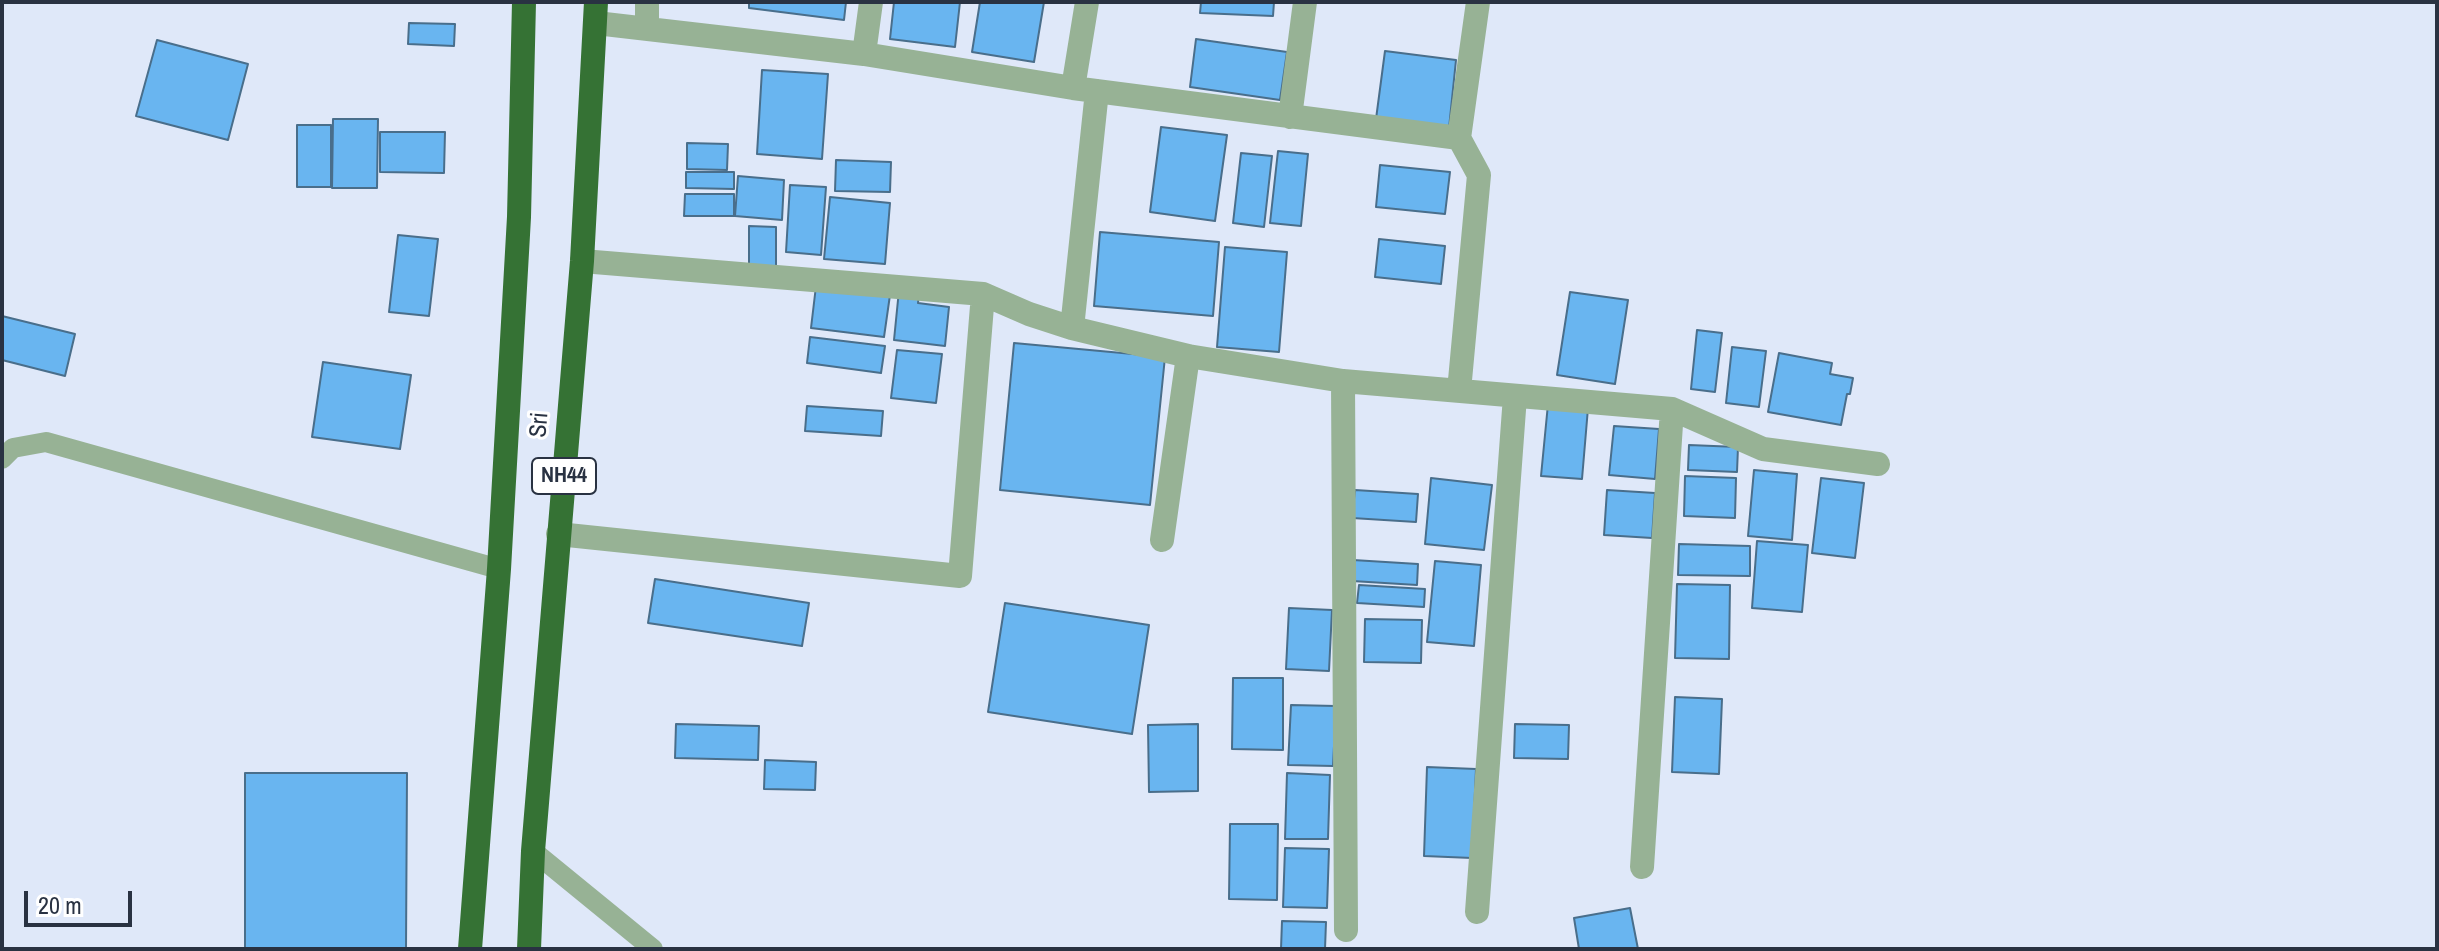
<!DOCTYPE html>
<style>
body{margin:0}
#map{position:relative;width:2439px;height:951px;overflow:hidden;background:#dfe8f9;font-family:"Archivo Narrow",sans-serif}
canvas{display:block}
.frame{position:absolute;inset:0;border:4px solid #293242;pointer-events:none}
.scale{position:absolute;left:24px;top:891px;width:108px;height:36px;box-sizing:border-box;border:4px solid #293242;border-top:0;padding-left:10px;font-size:24px;line-height:28px;white-space:nowrap;color:#293242;-webkit-text-stroke:6px #fff;paint-order:stroke}
</style>
<div id="map">
<canvas width="2439" height="951"></canvas>
<div class="frame"></div>
<div class="scale">20 m</div>
</div>
<script>
const c = document.querySelector('canvas').getContext('2d');
c.lineJoin = 'round';
function fill(path, color) { c.fillStyle = color; c.fill(path, 'evenodd'); }
function strokePath(path, color, width, dash) { c.strokeStyle = color; c.lineWidth = width; c.lineCap = dash ? 'butt' : 'round'; c.setLineDash(dash || []); c.stroke(path); }
function drawText(font, color, halo, rows, align = 'center') {
  c.font = font + ' "Archivo Narrow",sans-serif'; c.lineWidth = 6; c.setLineDash([]); c.textBaseline = 'middle'; c.strokeStyle = halo; c.fillStyle = color; for (const [text, x, y, turn = 0] of rows) {
    c.save(); c.translate(x, y); c.rotate((+turn || 0) * Math.PI / 180); c.textAlign = isNaN(turn) ? turn : align; if (halo) c.strokeText(text, 0, 0); c.fillText(text, 0, 0); c.restore();
  }
}
const building = new Path2D(`
 M749,2H846L844,20L749,8Z
 M894,2H960L955,47L890,39Z
 M980,2H1044L1034,62L972,52Z
 M1201,2H1274L1273,16L1200,13Z
 M409,23L455,24L454,46L408,44Z
 M1196,39L1287,52L1280,100L1190,87Z
 M157,40L248,64L228,140L136,116Z
 M1385,51L1456,60L1449,128L1376,119Z
 M762,70L828,74L822,159L757,154Z
 M333,119H378L377,188H332Z
 M297,125H331V187H297Z
 M1161,127L1227,135L1215,221L1150,212Z
 M380,132H445L444,173L380,172Z
 M687,143L728,144L727,170L687,169Z
 M1278,151L1308,154L1301,226L1270,223Z
 M1241,153L1272,156L1264,227L1233,223Z
 M836,160L891,162L890,192L835,191Z
 M1380,165L1450,172L1445,214L1376,207Z
 M686,172H734V189L686,188Z
 M738,176L784,180L782,220L735,216Z
 M790,185L826,187L821,255L786,252Z
 M685,194H734V216H684Z
 M830,197L890,203L885,264L824,259Z
 M749,226L776,227V270H749Z
 M1100,232L1219,242L1213,316L1094,306Z
 M398,235L438,239L429,316L389,312Z
 M1379,239L1445,246L1441,284L1375,277Z
 M1225,247L1287,252L1279,352L1217,347Z
 M816,286L890,295L884,337L811,328Z
 M899,290L919,293L918,303L949,307L945,346L894,340Z
 M1570,292L1628,300L1615,384L1557,375Z
 M2,316L75,334L65,376L2,360Z
 M1697,330L1722,333L1715,392L1691,389Z
 M810,337L885,346L881,373L807,363Z
 M1014,343L1165,357L1150,505L1000,490Z
 M1732,347L1766,351L1759,407L1726,403Z
 M897,350L942,354L936,403L891,398Z
 M1779,353L1832,363L1830,374L1853,378L1850,394H1847L1841,425L1768,412Z
 M323,362L411,375L400,449L312,437Z
 M1548,404L1588,408L1582,479L1541,476Z
 M807,406L883,411L881,436L805,431Z
 M1614,426L1659,429L1655,479L1609,475Z
 M1689,445L1738,447L1737,472L1688,470Z
 M1754,470L1797,474L1792,540L1748,536Z
 M1685,476L1736,478L1735,518L1684,516Z
 M1431,478L1492,485L1484,550L1425,544Z
 M1821,478L1864,483L1855,558L1812,553Z
 M1355,490L1418,494L1416,522L1352,518Z
 M1607,490L1655,493L1652,538L1604,535Z
 M1757,541L1808,545L1802,612L1752,608Z
 M1679,544L1750,546V576L1678,575Z
 M1353,560L1418,564L1417,585L1352,581Z
 M1435,561L1481,565L1474,646L1427,642Z
 M655,579L809,603L802,646L648,623Z
 M1677,584L1730,585L1729,659L1675,658Z
 M1359,585L1425,589L1424,607L1357,603Z
 M1005,603L1149,625L1132,734L988,712Z
 M1289,608L1332,610L1329,671L1286,669Z
 M1365,619L1422,620L1421,663L1364,662Z
 M1233,678H1283V750L1232,749Z
 M1675,697L1722,699L1719,774L1672,772Z
 M1291,705L1336,706L1333,766L1288,765Z
 M676,724L759,726L758,760L675,758Z
 M1198,724V791L1149,792L1148,725Z
 M1515,724L1569,725L1568,759L1514,758Z
 M765,760L816,762L815,790L764,789Z
 M1427,767L1476,769L1472,858L1424,856Z
 M245,773H407L406,949H245Z
 M1287,773L1330,775L1328,839H1285Z
 M1230,824H1278L1277,900L1229,899Z
 M1285,848L1329,849L1327,908L1283,907Z
 M1630,908L1638,949H1579L1574,918Z
 M1282,921L1326,922L1325,949H1281Z`);
fill(building, '#69b5f0');
strokePath(building, '#496e8b', 2);
strokePath(new Path2D(`
 M2,459L13,448L46,442L499,569
 M533,851L653,949`), '#97b295', 20);
strokePath(new Path2D(`
 M647,2V29
 M596,23L864,54L1073,88L1459,138L1478,2
 M864,54L871,2
 M1073,88L1087,2
 M1290,117L1305,2
 M1459,138L1479,175L1459,391
 M582,261L983,294L1029,314L1072,328L1188,356L1343,381L1672,409L1763,449L1878,464
 M1072,328L1097,91
 M1343,381L1346,930
 M558,534L960,576L983,294
 M1162,540L1188,356
 M1642,867L1672,409
 M1477,912L1515,396`), '#97b295', 24);
strokePath(new Path2D(`
 M470,949L499,569L519,217L524,2
 M529,949L533,851L582,261L596,2`), '#357234', 24);
for (const [x, y, w] of [
 [564,476,64]
]) { const box = new Path2D(); box.roundRect(x - w / 2, y - 18, w, 36, 6); c.fillStyle = '#fff'; c.fill(box); strokePath(box, '#293242', 2); }
drawText('bold 22px', '#293242', null, [
 ["NH44",564,476]
]);
drawText('24px', '#293242', '#fff', [
 ["Sri",540,425,-85]
]);
</script>
